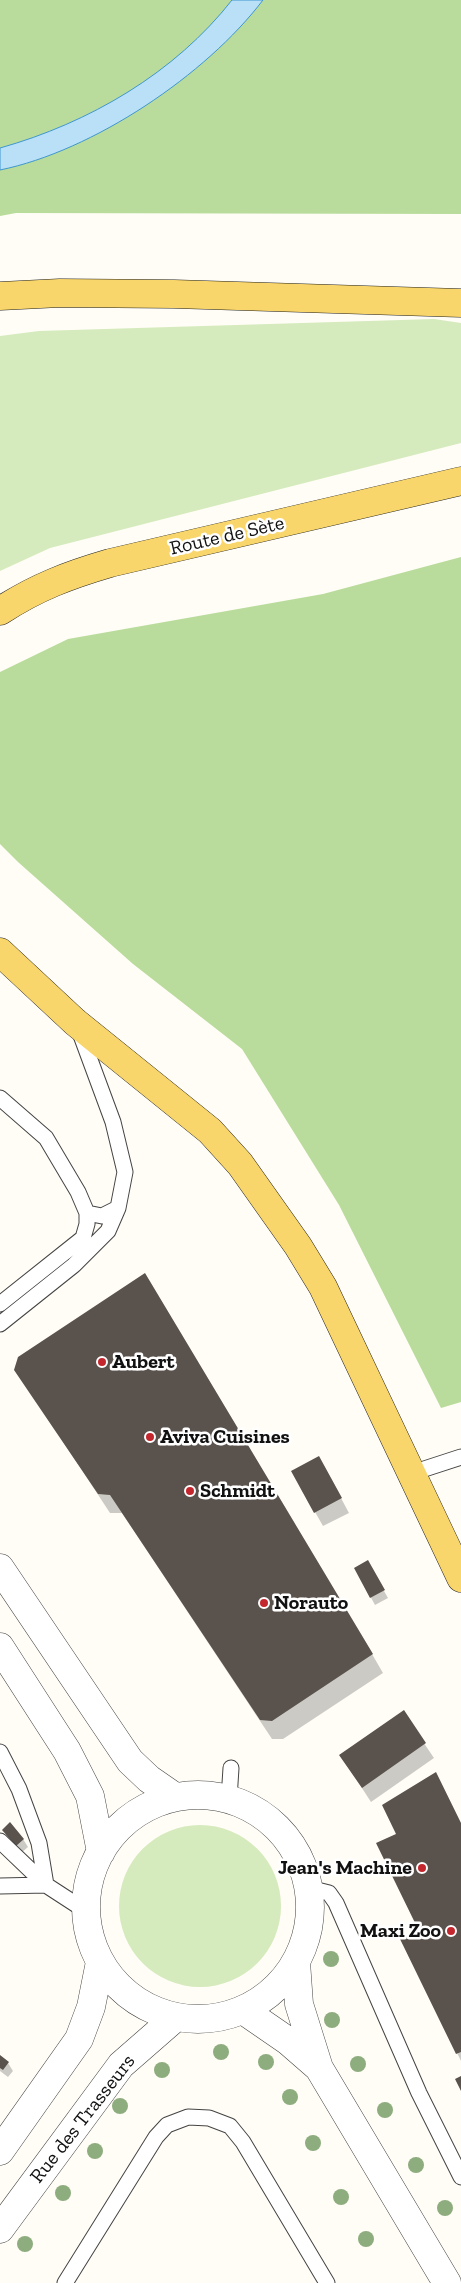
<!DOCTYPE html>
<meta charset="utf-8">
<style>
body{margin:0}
canvas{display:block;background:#fffdf5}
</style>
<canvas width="461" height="2283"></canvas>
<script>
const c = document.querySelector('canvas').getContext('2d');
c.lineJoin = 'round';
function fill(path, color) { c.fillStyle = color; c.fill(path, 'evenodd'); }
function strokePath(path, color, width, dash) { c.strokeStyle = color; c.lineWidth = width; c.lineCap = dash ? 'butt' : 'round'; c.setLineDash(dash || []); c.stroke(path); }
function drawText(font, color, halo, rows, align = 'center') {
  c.font = font + ' "Zilla Slab",serif'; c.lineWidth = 5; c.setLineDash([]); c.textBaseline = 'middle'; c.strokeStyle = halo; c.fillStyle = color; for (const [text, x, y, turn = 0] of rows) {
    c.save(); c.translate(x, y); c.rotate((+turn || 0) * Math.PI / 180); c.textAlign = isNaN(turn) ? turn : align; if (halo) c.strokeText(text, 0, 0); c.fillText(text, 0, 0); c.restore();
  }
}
fill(new Path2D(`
 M434,319L461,323V443L50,548L0,571V336L39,331Z
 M119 1906a81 81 0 1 1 162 0a81 81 0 1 1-162 0Z`), '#d5ebbd');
fill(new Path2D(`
 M0,0H461V214L16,213L0,216Z
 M461,557V1402L441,1408L339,1205L242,1049L133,964L18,862L0,844V672L68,639L323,594Z`), '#b9dc9c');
const water = new Path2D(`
 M232,0H263C206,75 93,151 0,170V148C89,123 175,73 232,0Z`);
fill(water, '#b9e0f7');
strokePath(water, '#3f96cf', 1);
fill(new Path2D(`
 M16,1370L372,1654L383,1673L283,1739H272L122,1513H110Z
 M327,1472L349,1513L323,1526L315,1512Z
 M367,1561L388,1598L375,1605L355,1568Z
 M403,1712L434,1758L371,1802L341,1756Z
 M461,1823V2061L401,1940L420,1930Z
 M4,1830L23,1839L28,1847L21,1853Z
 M0,2057L8,2063L13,2071L8,2077L0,2071Z`), '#0003');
fill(new Path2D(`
 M145,1273L373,1654L272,1721L260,1720L110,1495L98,1494L14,1370L18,1357Z
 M319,1456L342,1498L314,1513L291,1471Z
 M368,1560L385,1590L370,1598L354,1568Z
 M404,1710L426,1743L362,1788L339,1755Z
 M436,1772L461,1823V2052L456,2054L400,1939L418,1929L376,1843L396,1834L382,1805Z
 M10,1822L24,1839L16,1846L2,1830Z
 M0,2055L9,2062L3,2070L0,2068Z
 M461,2076V2091L455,2079Z`), '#5a524d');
const service = new Path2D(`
 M79,1030L113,1122L125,1172L118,1208L102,1216L87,1213
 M0,1098L46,1138L78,1192L87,1213V1224L83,1238L0,1304
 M0,1324L74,1265L108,1231L118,1208
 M412,1473L461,1457
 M0,1752L19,1789L39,1843L46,1885
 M229,1799L231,1768
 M0,1841L46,1885
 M0,1886L46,1885L86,1911
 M309,1888L329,1893L336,1903L419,2093L461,2177
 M65,2283L156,2137L167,2125L188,2117L209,2118L230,2126L243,2142L327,2283`);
const minor = new Path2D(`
 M0,1568L130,1761L149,1779L175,1797
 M0,1647L67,1751L90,1796L101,1852
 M86 1907a112 112 0 1 1 224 0a112 112 0 1 1-224 0Z
 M296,1962L299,2004L319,2068L447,2283
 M243,2010L288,2041L319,2068
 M0,2151L79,2039L91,2007L100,1962
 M0,2229L121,2065L176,2017`);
const primary = new Path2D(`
 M0,296L60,293L174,294L461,303
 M0,611C37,587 69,575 110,563L461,481
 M0,952L75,1022L210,1131L240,1164L298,1246L323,1287L461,1578`);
strokePath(service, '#444', 17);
strokePath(minor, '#444', 29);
strokePath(primary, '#222', 29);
strokePath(service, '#fff', 15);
strokePath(minor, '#fff', 28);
strokePath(primary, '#f9d66b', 28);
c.fillStyle = '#8dad7f';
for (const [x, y] of [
 [331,1959],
 [332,2020],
 [221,2052],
 [266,2062],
 [358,2064],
 [162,2070],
 [290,2097],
 [120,2106],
 [385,2110],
 [313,2143],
 [95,2151],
 [416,2165],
 [63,2193],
 [341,2197],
 [445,2208],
 [366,2239],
 [25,2244]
]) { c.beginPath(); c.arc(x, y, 8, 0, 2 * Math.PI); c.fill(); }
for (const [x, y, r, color] of [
 [102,1362,5,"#c4262e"],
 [150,1437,5,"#c4262e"],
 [190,1491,5,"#c4262e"],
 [264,1603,5,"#c4262e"],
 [422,1868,5,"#c4262e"],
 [451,1931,5,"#c4262e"]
]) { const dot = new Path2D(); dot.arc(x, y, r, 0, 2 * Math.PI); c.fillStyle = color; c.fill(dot); strokePath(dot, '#fff', 2); }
drawText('20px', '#111', '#fff', [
 ["Route de Sète",227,536,-13],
 ["Rue des Trasseurs",83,2119,-52]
]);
drawText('bold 20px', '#111', '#fff', [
 ["Aubert",112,1362],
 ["Aviva Cuisines",160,1437],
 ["Schmidt",200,1491],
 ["Norauto",274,1603],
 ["Jean's Machine",412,1868,"right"],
 ["Maxi Zoo",441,1931,"right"]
], 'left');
</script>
